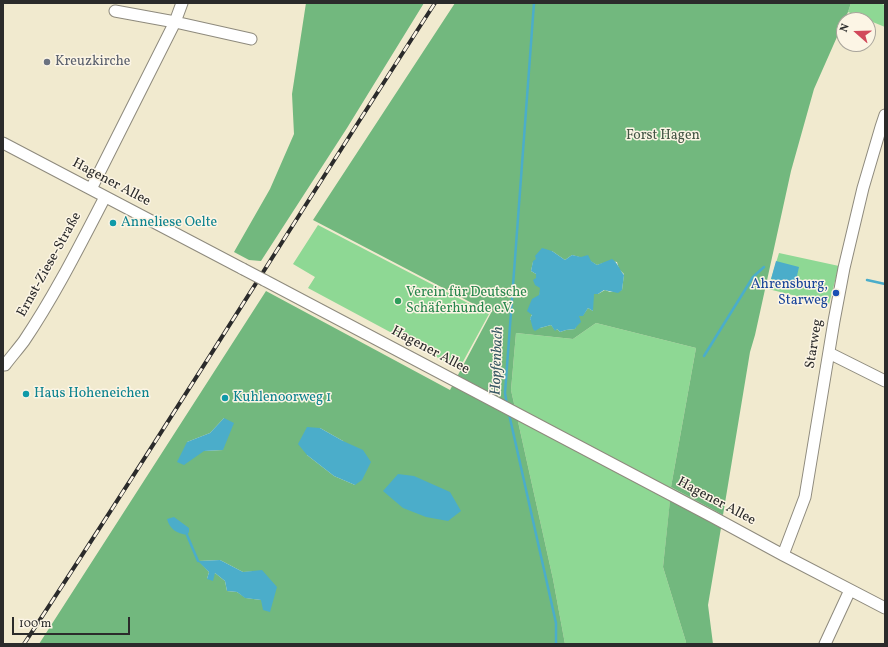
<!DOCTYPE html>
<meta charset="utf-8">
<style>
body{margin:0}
#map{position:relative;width:888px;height:647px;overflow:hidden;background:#f1eacf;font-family:Vollkorn,serif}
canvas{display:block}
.frame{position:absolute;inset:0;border:4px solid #2b2b2b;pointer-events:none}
.north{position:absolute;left:836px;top:12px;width:40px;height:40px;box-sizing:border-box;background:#fcf5e5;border:1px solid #a8a49b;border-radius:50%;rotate:290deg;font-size:11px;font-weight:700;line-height:16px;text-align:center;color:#2b2b2b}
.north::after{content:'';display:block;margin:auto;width:14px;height:18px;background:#d1495b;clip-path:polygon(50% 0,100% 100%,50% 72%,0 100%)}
.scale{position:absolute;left:12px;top:617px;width:118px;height:18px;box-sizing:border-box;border:2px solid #2b2b2b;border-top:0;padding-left:5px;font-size:12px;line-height:14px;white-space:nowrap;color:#2b2b2b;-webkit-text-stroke:3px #fcf5e5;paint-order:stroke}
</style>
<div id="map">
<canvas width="888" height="647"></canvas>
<div class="frame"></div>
<div class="north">N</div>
<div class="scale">100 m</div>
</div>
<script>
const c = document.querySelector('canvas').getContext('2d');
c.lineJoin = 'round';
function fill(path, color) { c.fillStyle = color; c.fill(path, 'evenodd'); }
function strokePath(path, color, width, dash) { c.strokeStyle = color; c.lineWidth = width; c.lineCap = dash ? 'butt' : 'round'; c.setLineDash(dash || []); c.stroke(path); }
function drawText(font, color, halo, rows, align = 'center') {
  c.font = font + ' Vollkorn,serif'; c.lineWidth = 3; c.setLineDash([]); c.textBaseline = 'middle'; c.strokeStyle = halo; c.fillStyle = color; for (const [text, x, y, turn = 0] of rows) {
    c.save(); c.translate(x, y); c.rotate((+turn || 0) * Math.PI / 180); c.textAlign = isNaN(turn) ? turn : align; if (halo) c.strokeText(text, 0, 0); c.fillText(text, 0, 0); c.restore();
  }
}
fill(new Path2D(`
 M851,3H879L885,5V27L848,12Z
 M318,225L489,314L459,369L308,288L315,277L293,264Z
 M779,253L839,266L829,304L768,289Z
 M596,323L696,348L671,487L723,515L721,528L670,501L663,567L686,642V644H565L553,579L511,390L516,333L573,339Z`), '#8ed894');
fill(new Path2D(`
 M306,3H424L347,128L261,261L249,260L234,252L270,189L294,134L292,94Z
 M455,3H851L848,12L814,89L791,171L755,335L750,352L723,515L671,487L696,348L596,323L573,339L516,333L511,390L553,579L565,644H39L266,291L450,390L491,313L313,220ZM552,251L565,260L572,255C581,257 589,260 597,265L610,261L617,262L619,269L624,274L622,290L610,292L605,290L598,294H593V311L588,308L583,315L579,316L575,329L566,330L560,332L557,329L555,330L551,325L540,328L530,319C533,312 542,294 540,287C539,282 536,279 536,274L531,271L533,262ZM224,418L223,450L204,451L187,442L210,433ZM320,428L343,441L355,485L334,476L307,455ZM220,560L243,572L262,571L261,600L246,598L237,592L227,591L225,581L215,573L207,579L209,572L199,561Z
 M670,500L721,528L708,605L713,644H686V642L663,567Z`), '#72b87e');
fill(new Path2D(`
 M542,248L552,251L565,260L572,255L581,257L588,255L591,261L597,265L612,259C618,263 619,269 624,275L622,290L618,293L604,290L598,294H594L593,311L588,308L583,316H579L581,322L577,326L575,329L566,330L560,332L557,329L555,331L551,325L540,328L535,331L533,329L530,318L532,315L527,311L532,299L539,295L540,288L535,285L533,280L536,278V274L531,271L533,261L536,259L535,256Z
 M776,261L799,267L795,285L771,279Z
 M224,418L234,423L223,450L204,451L184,465L177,462L187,442L210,433Z
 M307,427L320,428L343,441L363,450L371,462L362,480L355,485L334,476L307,455L298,444Z
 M398,474L414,476L450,492L461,511L448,521L426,517L403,508L383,491Z
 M174,517L189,528V532L187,535C177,533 170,530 167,519Z
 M220,560L243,572L262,570L277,587L270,612L263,610L261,600L245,598L237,592L227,591L225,581L215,573L213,581L207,579L209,572L198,561Z`), '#4badca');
strokePath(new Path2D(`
 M867,280L885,284
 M704,356L753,277L764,267
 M507,405L505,393L534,3
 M509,414L556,623V644
 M187,535L198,561`), '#4badca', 2.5);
const minor = new Path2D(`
 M115,11L175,22L251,39
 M3,143L243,269
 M91,189L175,22L182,3
 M264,280L713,517L783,555L885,608
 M829,353L885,381
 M3,365H5C11,357 18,349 24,341C55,295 80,245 105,197
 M783,555L805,497L834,321L844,268L863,188L881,127L885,115
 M825,644L850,590`);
strokePath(minor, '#8e8a7d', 13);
strokePath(minor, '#fff', 11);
const rail = new Path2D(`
 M24,644C164,432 297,216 435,3`);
strokePath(rail, '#2b2b2b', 4);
strokePath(rail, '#fcf5e5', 2.5, [8]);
const minorBridge = new Path2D(`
 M243,269L264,280`);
strokePath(minorBridge, '#8e8a7d', 13, []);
strokePath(minorBridge, '#fff', 11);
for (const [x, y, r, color] of [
 [47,62,4,"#6b7280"],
 [113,223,4,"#0f9aa8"],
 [836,293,4,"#1a4fb4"],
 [398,301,4,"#2e9e5b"],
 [26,394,4,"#0f9aa8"],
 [225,398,4,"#0f9aa8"]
]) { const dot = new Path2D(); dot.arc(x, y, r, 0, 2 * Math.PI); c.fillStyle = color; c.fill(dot); strokePath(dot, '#fcf5e5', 1.5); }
drawText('14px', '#5b616d', '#fcf5e5', [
 ["Kreuzkirche",55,62]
], 'left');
drawText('14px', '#445645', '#fcf5e5', [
 ["Forst Hagen",663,136]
]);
drawText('14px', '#2b2b2b', '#fcf5e5', [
 ["Hagener Allee",111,183,28],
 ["Ernst-Ziese-Straße",50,265,-61],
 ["Starweg",815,344,-81],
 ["Hagener Allee",430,351,28],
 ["Hagener Allee",716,502,28]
]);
drawText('14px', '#0d838f', '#fcf5e5', [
 ["Anneliese Oelte",121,223],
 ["Haus Hoheneichen",34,394],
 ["Kuhlenoorweg 1",233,398]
], 'left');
drawText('14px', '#164399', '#fcf5e5', [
 ["Ahrensburg,",828,285],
 ["Starweg",828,301]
], 'right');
drawText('14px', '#27864d', '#fcf5e5', [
 ["Verein für Deutsche",406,293],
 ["Schäferhunde e.V.",406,309]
], 'left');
drawText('italic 15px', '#365863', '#fcf5e5', [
 ["Hopfenbach",498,361,-88]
]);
</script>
